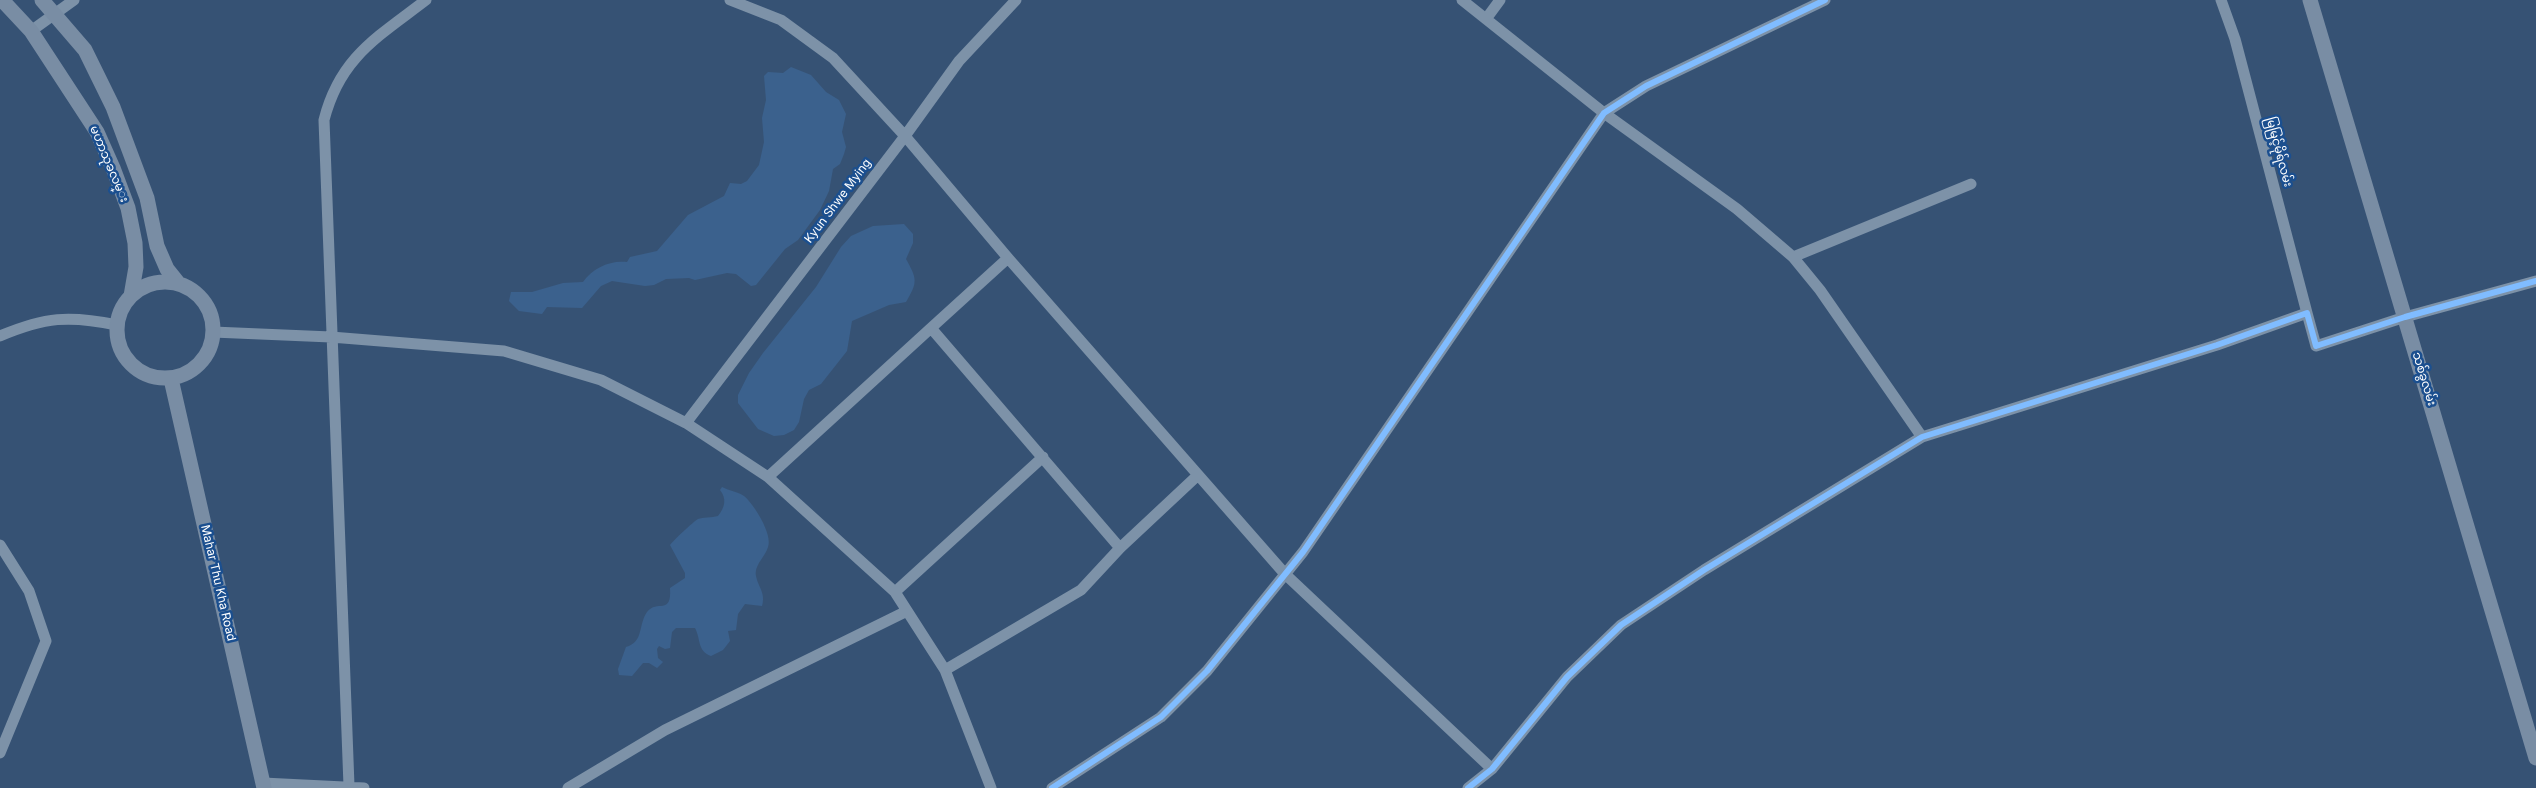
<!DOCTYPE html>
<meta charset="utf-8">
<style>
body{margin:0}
canvas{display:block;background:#365274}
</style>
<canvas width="2536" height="788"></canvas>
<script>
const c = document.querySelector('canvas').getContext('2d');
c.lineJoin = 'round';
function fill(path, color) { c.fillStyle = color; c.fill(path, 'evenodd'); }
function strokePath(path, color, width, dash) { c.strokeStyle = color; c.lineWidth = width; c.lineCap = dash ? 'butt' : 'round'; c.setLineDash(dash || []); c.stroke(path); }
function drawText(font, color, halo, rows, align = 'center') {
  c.font = font + ' Inter,"Noto Sans Myanmar",sans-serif'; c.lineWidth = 5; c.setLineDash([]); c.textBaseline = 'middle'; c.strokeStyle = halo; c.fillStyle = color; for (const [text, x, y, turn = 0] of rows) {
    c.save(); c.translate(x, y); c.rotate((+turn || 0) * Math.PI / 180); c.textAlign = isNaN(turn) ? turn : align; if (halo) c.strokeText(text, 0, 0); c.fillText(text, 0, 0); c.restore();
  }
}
fill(new Path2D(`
 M791,67L811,75L826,92L839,100L846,114L842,132L846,147L844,154L840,164L833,169L829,191L820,210L798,240L785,249L756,285L751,286L736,274L727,273L695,280L689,278L666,279L654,285L645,286L612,281L601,286L582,308L547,307L542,314L519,311L509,301L511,292H532L563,283L583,282C593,268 610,260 627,262L630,257L657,251L688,215L724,196L730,183L741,184L747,181L759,165L764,142L762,118L766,100L764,76L768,72L783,73Z
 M904,224L913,234V243L906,259C917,279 918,282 906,302L889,305L852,321L847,351L821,384L809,390L804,399L799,422L794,430L784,435L774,436L758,429L738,403V395L749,373L763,353L816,287L841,247L851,236L873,226Z
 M722,487C729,491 739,492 744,496C754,504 773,535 768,547C765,557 754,565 756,576C758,587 766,593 762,606L745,604L738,614L736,630L728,631L730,641L723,650L711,656C697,651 701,639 695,628H676L672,632L670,648L665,649L659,646L657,649L658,658L663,662L657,668L649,663H643L632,676L619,675L618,669L626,647C644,642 638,625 647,612C657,599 672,616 670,588L685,578V573L670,545C674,540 693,522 698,519C703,517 712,518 718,516C725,507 727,499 720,490Z`), '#3b618d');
strokePath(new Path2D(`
 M730,0L781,20L833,58L905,136L1008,258L1285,574L1492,769
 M1462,0L1604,113L1737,209L1793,257L1820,290L1922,437
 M2221,0L2235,39L2307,313
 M1486,19L1500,0
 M31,31L74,0
 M1793,257L1971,184
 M1008,258L931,328L1120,548
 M213,332L331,337L504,351L601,380L686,423L768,477L895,592L945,670L991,788
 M0,336C45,317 69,315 117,325
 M686,423L905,136L959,61L1016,0
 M768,477L931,328
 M0,545L29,591L46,641L0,753
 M895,592L1043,457
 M945,670L1081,590L1120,548L1198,475
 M263,783L364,788
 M349,786L324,120C340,57 378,37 426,0
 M568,788L665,730L905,612
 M1052,788L1161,717L1207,671L1303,552L1604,113L1646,86L1825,0
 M1468,788L1492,769L1567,677L1621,625L1704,570L1922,437L2217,345L2307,313L2316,346L2405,317L2536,281`), '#7d92a8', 11);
strokePath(new Path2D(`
 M2,0L31,31L97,132L113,168L128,208L135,243L136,267L131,296
 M42,0L85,50L113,107L147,198L157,246L167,269L179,284
 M2310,0L2536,758
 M117 330a48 48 0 1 1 96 0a48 48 0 1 1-96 0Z
 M171,379L264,788`), '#798da4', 15);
strokePath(new Path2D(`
 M1052,788L1161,717L1207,671L1303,552L1604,113L1646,86L1825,0
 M1468,788L1492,769L1567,677L1621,625L1704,570L1922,437L2217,345L2307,313L2316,346L2405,317L2536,281`), '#80bcff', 6);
drawText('12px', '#fff', '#1b4f8f', [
 ["မြမြင့်မိုရ်လမ်း",2279,152,75],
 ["မဟာသုခလမ္း",109,164,67],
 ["Kyun Shwe Mying",838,201,-53],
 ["သစ်ခွလမ်း",2424,379,73],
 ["Mahar Thu Kha Road",218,583,77]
]);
</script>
